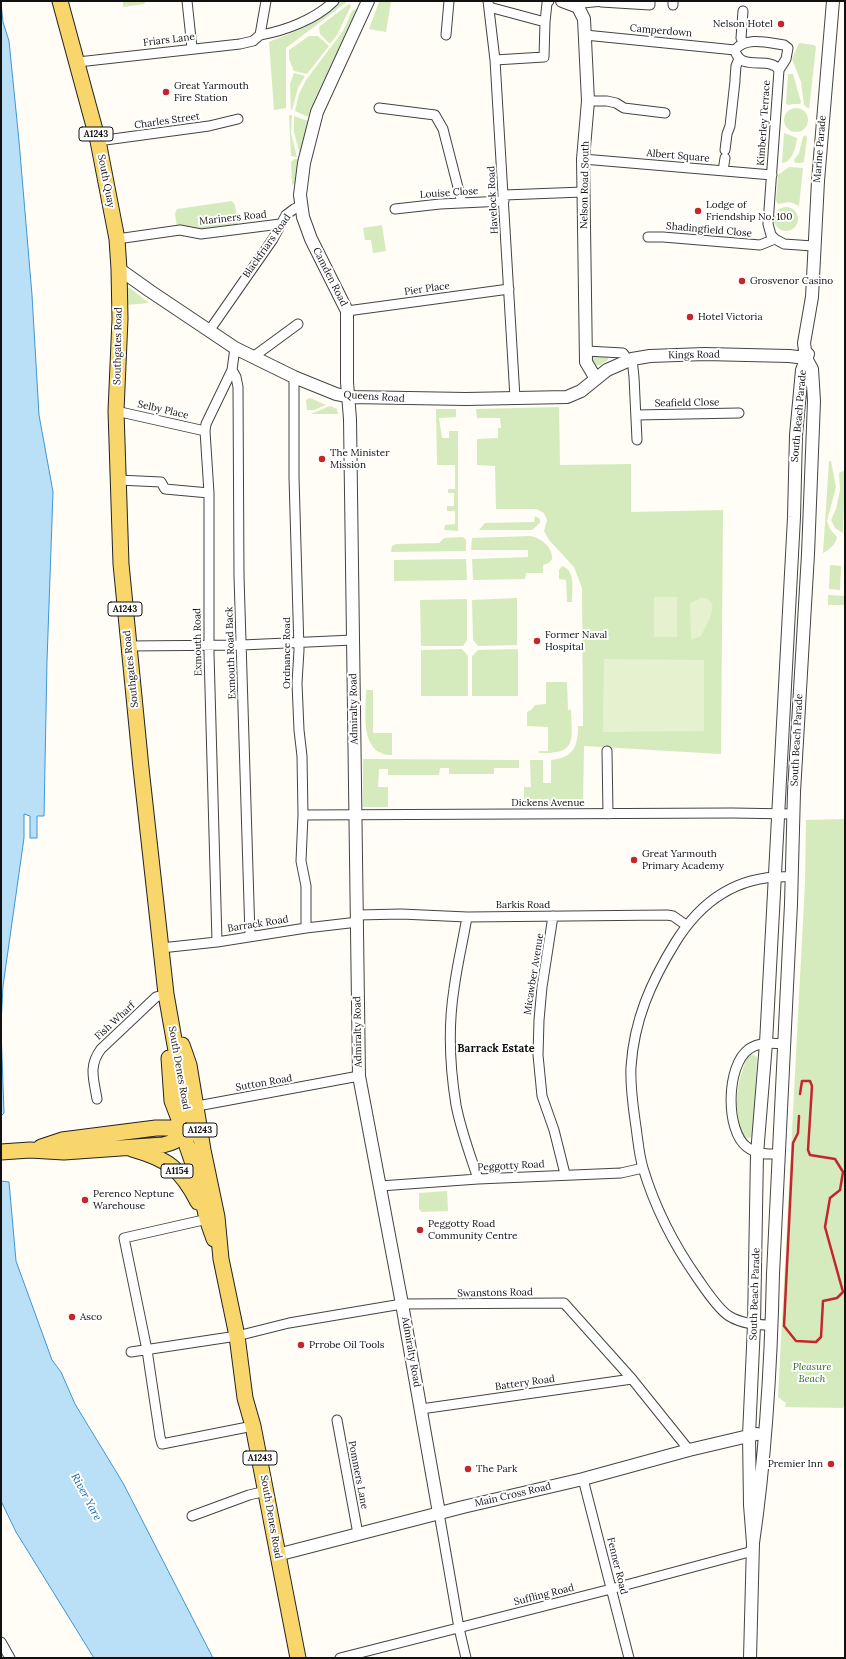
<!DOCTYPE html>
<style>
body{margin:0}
#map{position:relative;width:846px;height:1659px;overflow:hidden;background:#fffdf5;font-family:Lora,serif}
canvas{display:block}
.frame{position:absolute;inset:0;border:2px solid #111;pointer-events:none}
</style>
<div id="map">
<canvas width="846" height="1659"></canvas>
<div class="frame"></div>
</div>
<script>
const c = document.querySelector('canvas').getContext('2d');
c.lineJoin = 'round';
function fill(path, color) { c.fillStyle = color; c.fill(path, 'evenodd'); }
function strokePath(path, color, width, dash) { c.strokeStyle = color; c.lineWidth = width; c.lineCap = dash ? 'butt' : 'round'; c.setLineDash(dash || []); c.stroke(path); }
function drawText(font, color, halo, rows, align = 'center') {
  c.font = font + ' Lora,serif'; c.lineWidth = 4; c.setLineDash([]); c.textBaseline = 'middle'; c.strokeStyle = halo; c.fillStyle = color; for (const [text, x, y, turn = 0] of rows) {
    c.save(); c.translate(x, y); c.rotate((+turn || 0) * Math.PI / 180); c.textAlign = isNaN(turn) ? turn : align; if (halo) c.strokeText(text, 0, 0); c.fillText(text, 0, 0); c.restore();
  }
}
fill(new Path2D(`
 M119,1H146L144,4L123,7V1Z
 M340,1H348L286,48V108L274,110L269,42C293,32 323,22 340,1Z
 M379,2H391L386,32L369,29Z
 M349,4L351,5L350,8L337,35L330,44L320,34L319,27Z
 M360,7L319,90L308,117L295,111L299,94L306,80L343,31L352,11Z
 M309,36H318L329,46L307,74L294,71L289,59V50Z
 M799,43L814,45L816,47L809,109L804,105L801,82L792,59Z
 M294,73L305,76L298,88L292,110H291L290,84Z
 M788,74H793L801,102L800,104H793L788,105L786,104Z
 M784 120a12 12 0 1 1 24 0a12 12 0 1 1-24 0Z
 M289,115H292L291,133L297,157L291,156Z
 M294,116L308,121L300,155L294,132Z
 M784,133L797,138C796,147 792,163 782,163Z
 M806,135L807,137L804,162L800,163H795L794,160L799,153L803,137Z
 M294,159H298L299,161L295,183L292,185L291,162Z
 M789,167L803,168L799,206L790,202L778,204L776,201L778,175Z
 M232,201L235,205L238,227L200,231L177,227L175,214L177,209Z
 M774 219a12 12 0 1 1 24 0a12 12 0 1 1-24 0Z
 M382,225L386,251L373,253L371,240H365L363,228Z
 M127,287L130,288L149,303L127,305Z
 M594,356L608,357V360L600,365L594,366L591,360Z
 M310,398L326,405L314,410H307L306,400Z
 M330,406L337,409L338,414H311Z
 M559,407L560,465L631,464V512L723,510L721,754L584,746L583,805H524V787H531L530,760H543V783H551V760C573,758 578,747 578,726H583L582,588L574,567L549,540L544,531L547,520L544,513L536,509H496L495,466L477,465V439L498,438V428H501L500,418H477L476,409Z
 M436,409H456V417L439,418L442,438H449V431H458V531L444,530L445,525L455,524V511H447V506H454V493H448V489H455V465H437Z
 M829,461H831L836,487L827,521L830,529L837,537C837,543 829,550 823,553Z
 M843,471L845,472L843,533L835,528L831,520L836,509L840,490L839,473Z
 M535,516L540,519V523L532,530H479L485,523L534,522Z
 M530,536C541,538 553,547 552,559L549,563L543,565V573H526L525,579L473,580L472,559L528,557V550H471L472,538Z
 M463,537L466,540V551L391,552L392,546L396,544L439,543L444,538Z
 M466,559L467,580L394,581V560Z
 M830,565L841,566L840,590L829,589Z
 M562,566C576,570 572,591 572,602H567L566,580L559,579V570Z
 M828,595L845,596V605H828Z
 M517,598V645L478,646L473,640L472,600Z
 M467,599V640L463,646H421L420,600Z
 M462,649L468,656V696H421V650Z
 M518,649V696H472V656L478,650Z
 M546,682H567L568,710H571C572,742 577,754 539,753V751H548V727L527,726V712L531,710L535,705L546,704Z
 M366,690H373V733H392V755C359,755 366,712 366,690Z
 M363,759L519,760V768H494V774H449V768H440L439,775H388V769H379L378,787H388V807H363Z
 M845,819V1403L843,1408L785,1407L786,1403L778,1397L805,883L806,820Z
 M752,1054L757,1057L754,1134L750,1138L744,1137C734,1115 735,1092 743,1069C745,1063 747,1057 752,1054Z
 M447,1191L448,1211L422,1212L419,1209V1193Z`), '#d5ebbd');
fill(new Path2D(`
 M654,597H677V637H654Z
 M701,598C724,598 706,625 701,636L691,640L690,603Z
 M604,659L704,660V731L603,732Z`), '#e6f2cf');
const water = new Path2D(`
 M1,3L3,22L9,41L19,141L32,295L39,415L53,492L47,661L44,816H37V838H30V816L24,814V838L3,986L1,1025Z
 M1,1028L4,1113L1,1116Z
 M1,1181L9,1182L16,1261L52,1360L61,1372L75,1404L123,1483L213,1658H94L16,1532L1,1501Z`);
fill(water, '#b9e0f7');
strokePath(water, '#3f96cf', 1);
const minor = new Path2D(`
 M187,1L192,48
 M488,1L495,60L515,398
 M601,2L650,5V1
 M573,4L603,1
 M673,5V1
 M489,7L545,22
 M260,35C285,31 316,19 334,1
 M446,35L449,1
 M585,35L735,50
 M743,43L741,38L743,11
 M495,60L544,57L545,22L547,3L549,1
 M78,62L240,44L253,41L260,35L266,1
 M735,79L736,66L739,59
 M588,101H607L616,103L624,108L665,113
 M379,108L435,115L443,129L462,203
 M98,141L209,126L238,119
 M725,150L727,134L730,126L735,81
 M583,159L772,175
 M723,171L725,158
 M504,195L583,192
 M395,209L440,204L504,201
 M648,237H663L760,245L775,239L784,244L813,246
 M117,239L180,230L201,234L280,224
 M775,239L771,235L768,224L779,70C770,55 740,73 735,50C746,36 769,43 784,45L788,48L786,59L779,70
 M347,311L509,289
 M209,331L273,239L286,215L294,209L301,206
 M586,351L623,353L628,360
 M253,357L298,324
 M632,359L634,377L637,440
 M232,370L236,377L238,387L239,576L250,936
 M294,377V477L299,650L297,683L299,730L302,756L303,815L301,861L306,886V928
 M116,411L205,431
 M636,415L739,413
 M118,480L161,482L165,489L209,493
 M128,646L242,645L353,640
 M607,751L608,814
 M303,815L732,813L793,814
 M358,915L401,914L467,917L667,915L673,916L686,925
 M553,916L542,987L539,1020L538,1055L542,1096L554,1130L565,1174
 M467,917C463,941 457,965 454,989C448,1027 450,1068 456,1105C461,1131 470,1154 478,1179
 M217,942L209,653V493L205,431L206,424L232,370L235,348
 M161,948L217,942L306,928L358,922
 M97,1099C94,1080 88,1066 101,1049L156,997L166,994
 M192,1107L359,1076
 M779,1154C767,1154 757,1155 747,1147C725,1131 726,1065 749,1049C759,1042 772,1043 784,1044
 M380,1186L478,1179L621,1173L643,1168
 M212,1218L124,1238L147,1350L160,1437L162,1444L253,1426
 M772,1325C757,1325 742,1324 729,1316C718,1309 705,1289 698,1279C674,1245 655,1208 643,1168C639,1155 638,1141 636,1127C633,1106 630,1087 631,1067C634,1020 651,982 675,943C702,899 739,874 792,877
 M131,1352L237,1336L289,1323L402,1304L564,1303L632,1379L689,1450
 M421,1409L632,1379
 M337,1420L358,1534
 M583,1479L629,1658
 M439,1513L459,1628L466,1658
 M192,1516L249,1495L266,1491
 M1,1642L10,1658
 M340,1658L611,1589L753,1551`);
const tertiary = new Path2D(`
 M368,1L317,112L304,163L300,195L303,217L311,239L347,311V382L350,419L359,1076L402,1304L439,1513
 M562,1L578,7L584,19L588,101L583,159L586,362L596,379
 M119,269L150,291L235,348L294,377L336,394L350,397L466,399L567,397L581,391L607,370L632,359L650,356L705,354L789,356L806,358
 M753,1543C766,1454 771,1364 773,1274L791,904L794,792L808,554L814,401L812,369L806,358L804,343L812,297L818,181L833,1
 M277,1555L463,1507L583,1479L689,1450L757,1434
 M750,1658L753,1543L750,1505L749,1435L754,1325L757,1154L766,1043L794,517L796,435L802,370L808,354`);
const primary = new Path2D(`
 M182,1045L189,1065L203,1150L217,1217L221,1259L237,1336L245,1398L253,1426L298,1658
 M169,1058L172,1101L184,1132L187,1146L198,1178L207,1219L214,1239
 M41,1147L62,1140L156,1128H174L190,1134
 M132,1149C168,1159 181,1169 198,1202
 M1,1152L30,1150L64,1152L163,1145C180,1141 184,1136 188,1119L166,994L141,768L121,564L116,411L120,319L119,269L117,239L98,141L60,1`);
strokePath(minor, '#444', 11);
strokePath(tertiary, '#444', 14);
strokePath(primary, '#222', 17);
strokePath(minor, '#fff', 9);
strokePath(tertiary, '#fff', 12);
strokePath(primary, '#f9d66b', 15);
strokePath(new Path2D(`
 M799,1116L798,1133L793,1143L784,1326L796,1341L816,1342L821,1337L823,1301L837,1298L843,1292L825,1227L830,1198L840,1190L843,1172L835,1159L810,1155L808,1150L812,1086L810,1081H802L800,1094`), '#c4262e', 2.5);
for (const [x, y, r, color] of [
 [781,24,4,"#c4262e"],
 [166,92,4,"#c4262e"],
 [698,211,4,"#c4262e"],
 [742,281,4,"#c4262e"],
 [690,317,4,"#c4262e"],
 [322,459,4,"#c4262e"],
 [537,641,4,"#c4262e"],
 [634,860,4,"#c4262e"],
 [85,1200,4,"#c4262e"],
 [420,1230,4,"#c4262e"],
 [72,1317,4,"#c4262e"],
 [301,1345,4,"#c4262e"],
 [831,1464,4,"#c4262e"],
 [468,1469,4,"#c4262e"]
]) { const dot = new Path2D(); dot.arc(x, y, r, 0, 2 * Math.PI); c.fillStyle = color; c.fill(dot); strokePath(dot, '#fff', 1.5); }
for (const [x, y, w] of [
 [96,134,34],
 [125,609,34],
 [200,1130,34],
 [177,1171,32],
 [260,1458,34]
]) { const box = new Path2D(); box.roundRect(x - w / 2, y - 7, w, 14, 3); c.fillStyle = '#fff'; c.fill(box); strokePath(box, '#111', 1); }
drawText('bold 9px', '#111', null, [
 ["A1243",96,134],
 ["A1243",125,609],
 ["A1243",200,1130],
 ["A1154",177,1171],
 ["A1243",260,1458]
]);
drawText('10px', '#111', '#fff', [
 ["Nelson Hotel",773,24,"right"],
 ["Great Yarmouth",174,86],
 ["Fire Station",174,98],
 ["Lodge of",706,205],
 ["Friendship No. 100",706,217],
 ["Grosvenor Casino",750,281],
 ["Hotel Victoria",698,317],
 ["The Minister",330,453],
 ["Mission",330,465],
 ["Former Naval",545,635],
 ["Hospital",545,647],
 ["Great Yarmouth",642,854],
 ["Primary Academy",642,866],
 ["Perenco Neptune",93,1194],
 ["Warehouse",93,1206],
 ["Peggotty Road",428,1224],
 ["Community Centre",428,1236],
 ["Asco",80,1317],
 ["Prrobe Oil Tools",309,1345],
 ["Premier Inn",823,1464,"right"],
 ["The Park",476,1469]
], 'left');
drawText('10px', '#111', '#fff', [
 ["Camperdown",661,31,5],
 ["Friars Lane",169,40,-7],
 ["Charles Street",167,121,-8],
 ["Kimberley Terrace",764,123,-86],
 ["Marine Parade",820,149,-85],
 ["Albert Square",678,156,5],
 ["South Quay",106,181,79],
 ["Nelson Road South",585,185,-89],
 ["Louise Close",449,193,-4],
 ["Havelock Road",493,200,-93],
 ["Mariners Road",233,218,-6],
 ["Shadingfield Close",709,230,5],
 ["Blackfriars Road",267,246,-55],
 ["Camden Road",330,277,63],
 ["Pier Place",427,289,-8],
 ["Southgates Road",118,346,-89],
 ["Kings Road",694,355,-1],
 ["Queens Road",374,397,4],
 ["Seafield Close",687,403,-1],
 ["Selby Place",163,410,13],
 ["South Beach Parade",799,416,-85],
 ["Exmouth Road",198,642,-91],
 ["Exmouth Road Back",231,653,-92],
 ["Ordnance Road",287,653,-90],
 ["Southgates Road",131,669,-96],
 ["Admiralty Road",354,709,-91],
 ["South Beach Parade",797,740,-87],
 ["Dickens Avenue",548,803],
 ["Barkis Road",523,905],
 ["Barrack Road",258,924,-9],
 ["Micawber Avenue",534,974,-81],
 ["Fish Wharf",115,1021,-43],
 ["Admiralty Road",358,1032,-91],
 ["South Denes Road",179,1068,80],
 ["Sutton Road",264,1083,-10],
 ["Peggotty Road",511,1166,-3],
 ["Swanstons Road",495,1293,-1],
 ["South Beach Parade",755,1294,-88],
 ["Admiralty Road",411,1352,80],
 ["Battery Road",525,1383,-8],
 ["Pommers Lane",358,1475,79],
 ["Main Cross Road",513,1495,-13],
 ["South Denes Road",271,1517,80],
 ["Fenner Road",617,1566,76],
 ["Suffling Road",544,1595,-14]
]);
drawText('italic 10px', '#2f6b1f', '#fff', [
 ["Pleasure",812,1367],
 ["Beach",812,1379]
]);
drawText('bold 11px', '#111', '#fff', [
 ["Barrack Estate",496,1049]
]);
drawText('italic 11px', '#1768a6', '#fff', [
 ["River Yare",86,1497,62]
]);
</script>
